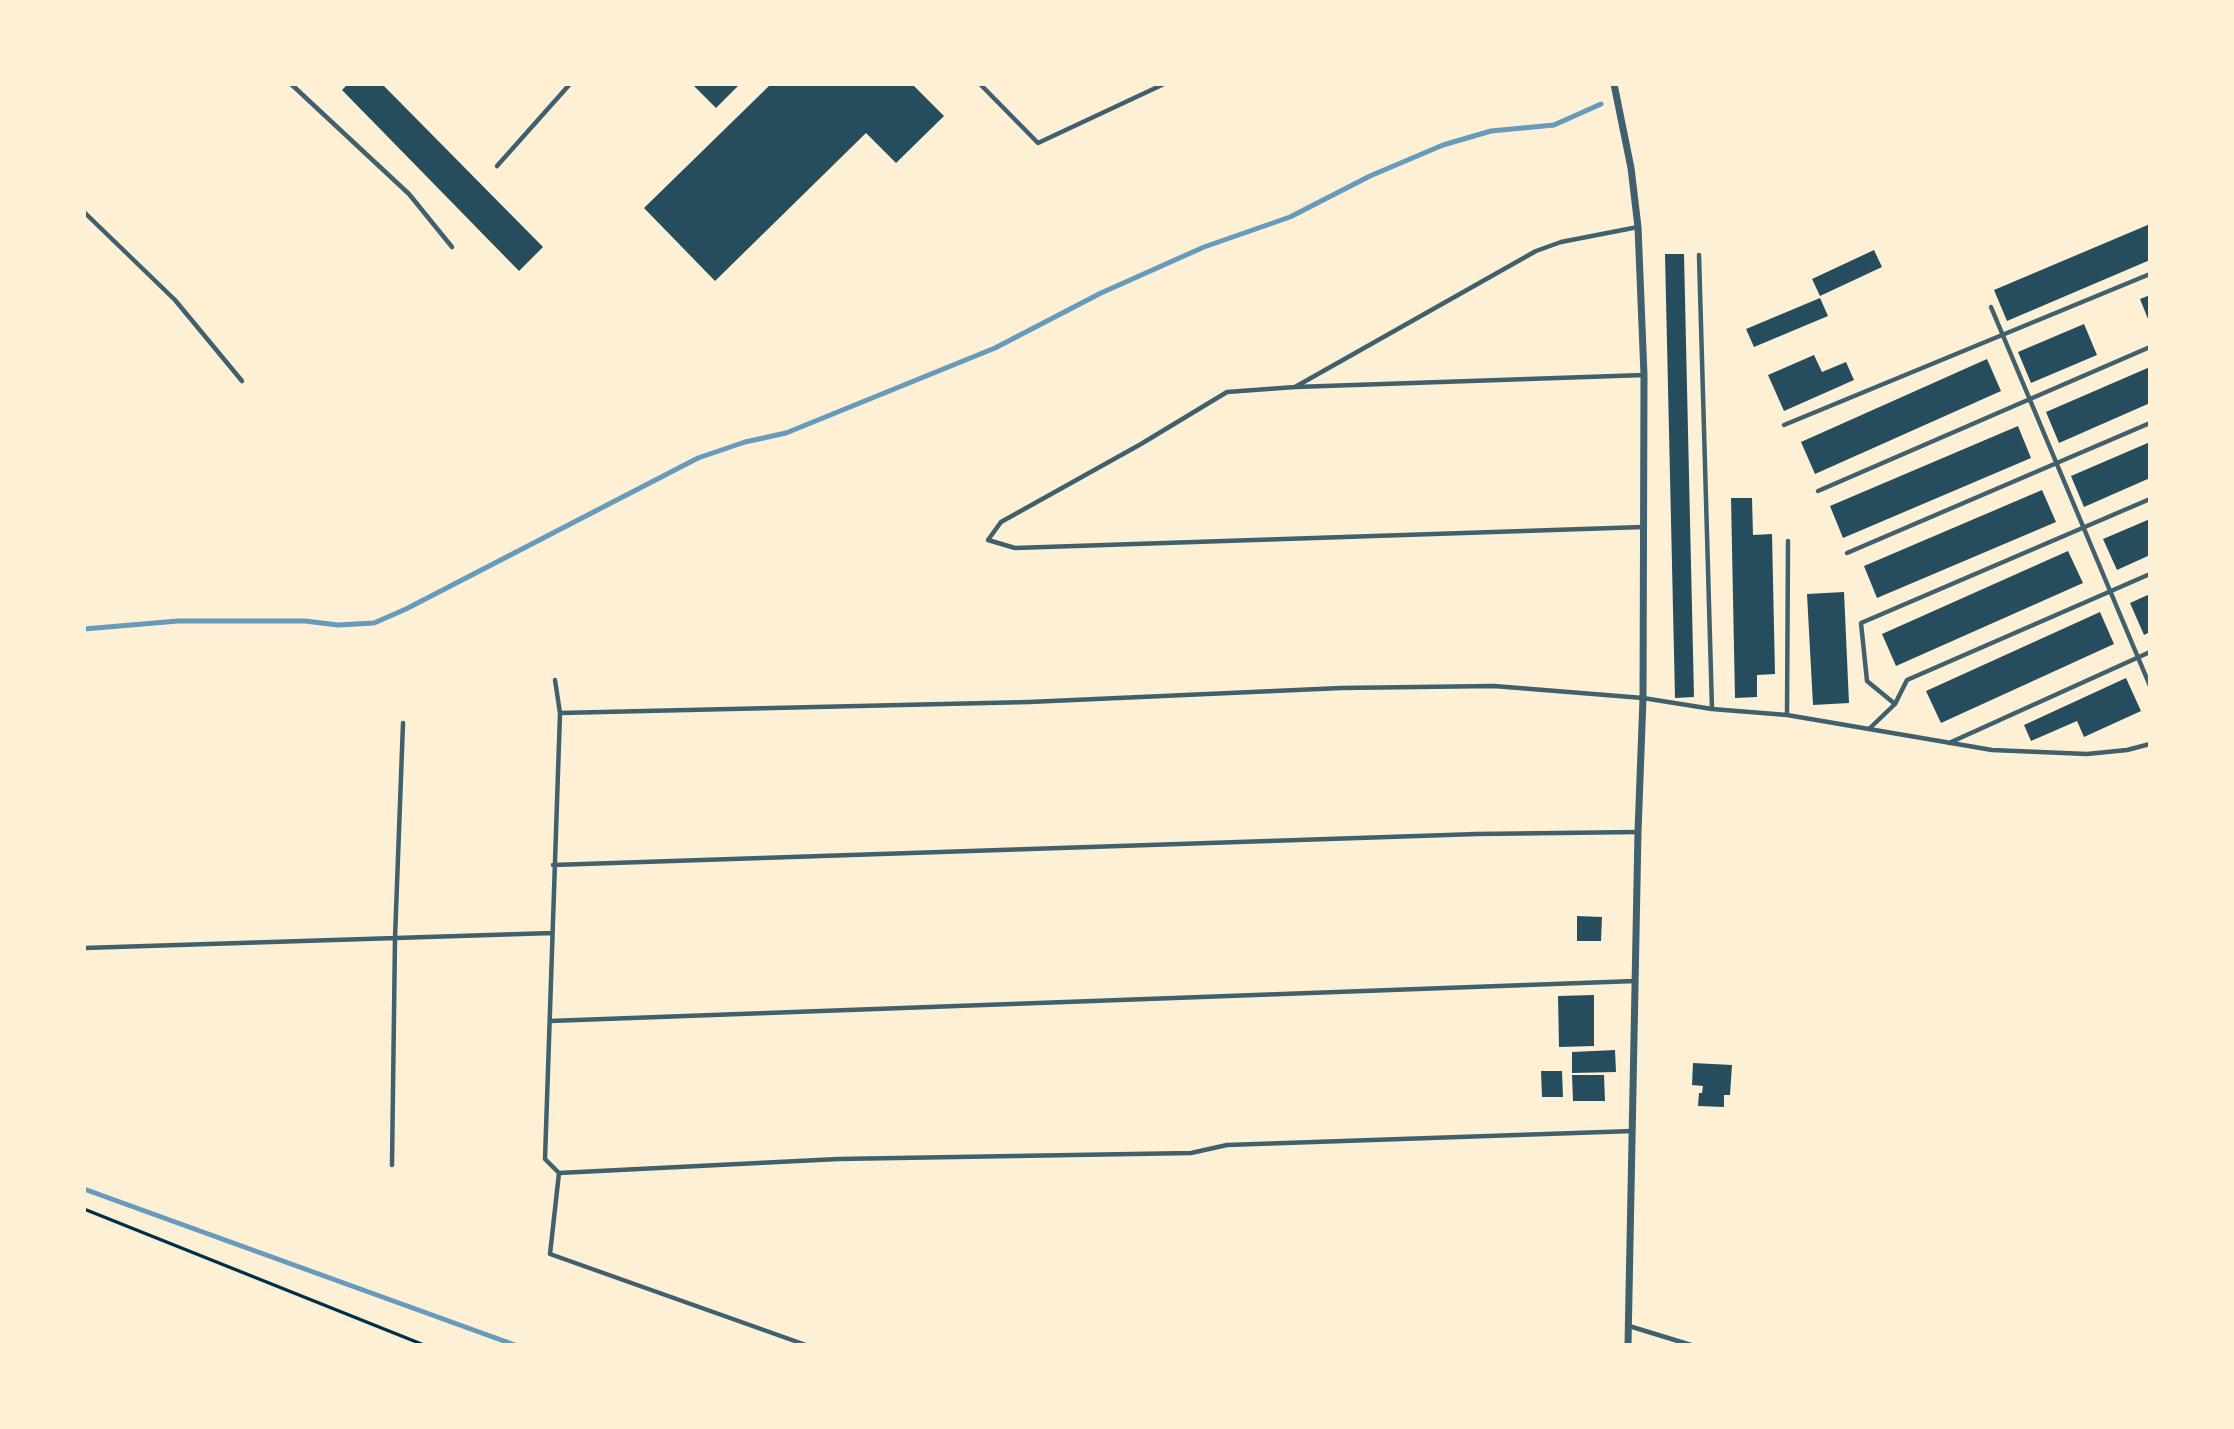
<!DOCTYPE html>
<style>
body{margin:0}
#map{position:relative;width:2234px;height:1429px;overflow:hidden;background:#fdf0d5;font-family:Ubuntu,sans-serif}
canvas{display:block}
.frame{position:absolute;inset:0;border:86px solid #fdf0d5;pointer-events:none}
</style>
<div id="map">
<canvas width="2234" height="1429"></canvas>
<div class="frame"></div>
</div>
<script>
const c = document.querySelector('canvas').getContext('2d');
c.lineJoin = 'round';
function strokePath(path, color, width, dash) { c.strokeStyle = color; c.lineWidth = width; c.lineCap = dash ? 'butt' : 'round'; c.setLineDash(dash || []); c.stroke(path); }
function fill(path, color) { c.fillStyle = color; c.fill(path, 'evenodd'); }
strokePath(new Path2D(`
 M84,629L178,621H305L338,625L374,623L406,609L698,458L745,442L786,433L995,348L1101,293L1204,247L1290,217L1370,176L1443,145L1491,131L1554,125L1601,104
 M84,1189L515,1345`), '#669bbc', 5);
fill(new Path2D(`
 M348,84H382L543,247L519,271L342,90Z
 M692,84H740L716,108Z
 M771,84H912L944,116L896,163L866,133L715,281L644,208Z
 M2150,224V260L2007,321L1994,290Z
 M1874,250L1882,267L1820,296L1812,279Z
 M1665,254H1684L1694,697L1675,698Z
 M2150,295V324L2140,299Z
 M1820,298L1828,316L1754,347L1746,329Z
 M2084,324L2097,355L2031,383L2018,352Z
 M1814,355L1822,372L1846,362L1854,380L1784,411L1768,375Z
 M1987,359L2001,391L1815,474L1801,442Z
 M2150,367V403L2059,443L2046,412Z
 M2018,426L2031,458L1843,538L1830,506Z
 M2150,442V478L2084,507L2071,476Z
 M2042,490L2056,522L1877,598L1864,566Z
 M1731,498H1752L1753,535L1772,534L1775,674L1757,675V697L1735,698Z
 M2150,519V555L2117,570L2103,539Z
 M2068,551L2083,583L1896,666L1882,634Z
 M1844,592L1849,703L1813,705L1807,594Z
 M2150,594V632L2144,635L2130,603Z
 M2100,612L2114,644L1941,723L1926,691Z
 M2126,678L2141,711L2084,737L2077,721L2031,741L2024,725Z
 M1577,916L1602,917L1601,941H1577Z
 M1594,995V1046L1559,1047L1558,996Z
 M1615,1050L1616,1072L1572,1073V1052Z
 M1693,1063L1732,1065L1730,1095H1724V1107L1698,1106L1699,1093H1702L1703,1086L1692,1085Z
 M1541,1071H1562L1563,1097H1542Z
 M1572,1075H1604L1605,1101H1573Z`), '#264d5e');
strokePath(new Path2D(`
 M84,1209L424,1345`), '#003049', 3.5);
strokePath(new Path2D(`
 M291,84L409,194L452,247
 M980,84L1038,143L1164,84
 M497,166L570,84
 M84,212L175,300L242,381
 M1638,227L1561,242L1536,251L1295,387L1227,392L1141,444L1001,522L988,540L1015,548L1643,527
 M1699,255L1712,709
 M1991,307L2150,686
 M1296,387L1644,375
 M1784,425L2150,274
 M1818,491L2150,347
 M1847,553L2150,423
 M555,680L560,713L545,1159L559,1173L550,1254L806,1345
 M1895,704L1867,681L1861,623L2150,499
 M560,713L1029,702L1341,688L1494,686L1643,698L1712,709L1787,715L1992,750L2087,754L2127,750L2150,744
 M1787,715L1788,541
 M1869,729L1895,704L1907,680L2150,574
 M1949,743L2150,652
 M553,865L1477,834L1638,832
 M84,948L552,933
 M550,1021L1635,981
 M392,1165L395,938L403,723
 M559,1173L838,1159L1191,1153L1227,1145L1633,1131
 M1629,1326L1691,1345`), '#3f606c', 4.5);
strokePath(new Path2D(`
 M1614,84L1631,168L1638,227L1644,375L1643,698L1638,832L1628,1345`), '#3f606c', 7);
</script>
